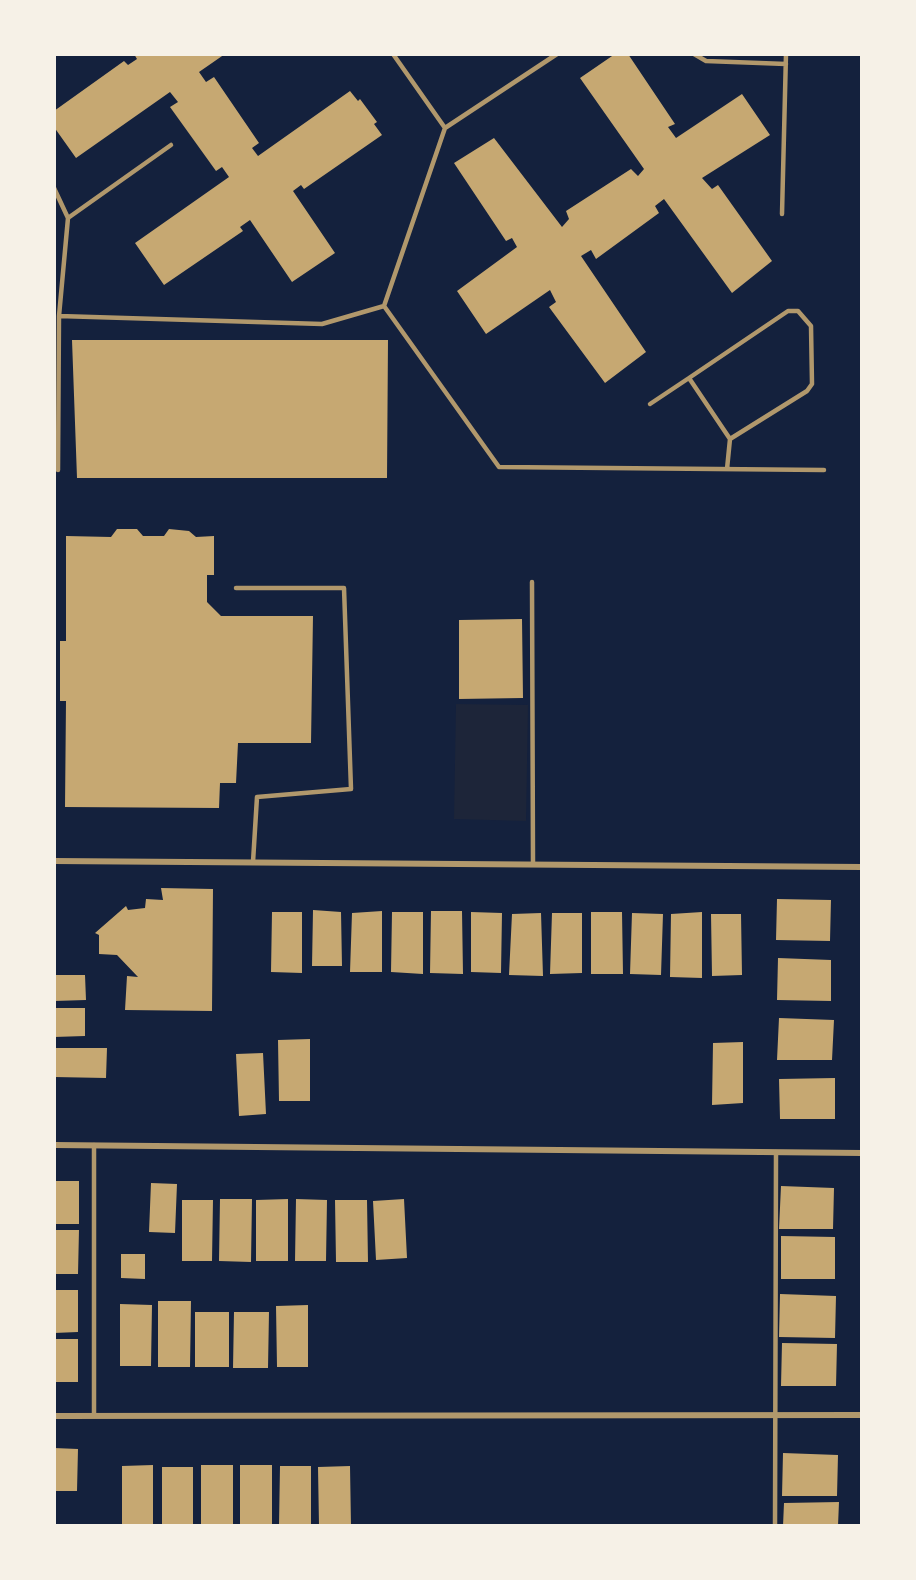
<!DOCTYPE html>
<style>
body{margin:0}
#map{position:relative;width:916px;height:1580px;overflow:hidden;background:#14213d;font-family:Commissioner,sans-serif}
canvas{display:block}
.frame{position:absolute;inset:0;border:56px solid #f6f1e7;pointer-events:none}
</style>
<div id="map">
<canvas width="916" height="1580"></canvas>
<div class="frame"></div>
</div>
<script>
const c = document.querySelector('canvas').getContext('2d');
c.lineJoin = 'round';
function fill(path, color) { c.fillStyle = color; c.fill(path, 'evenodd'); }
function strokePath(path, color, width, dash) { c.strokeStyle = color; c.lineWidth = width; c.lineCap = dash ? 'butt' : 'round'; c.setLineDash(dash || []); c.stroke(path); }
fill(new Path2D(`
 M456,704L528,705L526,821L454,819Z`), '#1d2539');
fill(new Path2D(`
 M134,54H225L199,72L206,82L214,77L259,143L252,148L258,156L350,91L358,101L360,99L377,122L374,124L382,135L304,189L301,185L293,191L335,253L292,282L250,220L240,227L243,231L164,285L135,243L229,177L222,167L216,171L170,107L178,102L170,92L76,158L54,127V111L124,61L128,65L137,59Z
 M615,54H628L675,124L668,127L676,138L742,94L770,135L702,178L712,189L718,185L772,261L732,293L664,199L655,206L659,213L596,259L591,250L581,256L646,352L605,383L549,307L556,302L550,290L486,334L457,291L517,247L512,238L506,241L454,163L494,138L562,227L569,219L566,211L631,169L638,176L644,169L580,78Z
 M72,340H388L387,478H77Z
 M117,529H137L143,536H164L169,529L189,531L196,537L214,536V575H207V602L221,616H313L311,743H238L236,783H220L219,808L65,807L66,701H60V641H66V536L111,537Z
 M522,619L523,698L459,699V620Z
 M161,888L213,889L212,1011L125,1010L127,976L138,977L117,955L99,954V935L95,933L126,906L128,910L145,908L146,899L163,900Z
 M777,899L831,900L830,941L776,940Z
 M313,910L341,912L342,966H312Z
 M382,911V972H350L352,913Z
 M431,911H462L463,974L430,973Z
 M272,912H302V973L271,972Z
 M392,912H423V974L391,972Z
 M471,912L502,913L501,973L471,972Z
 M591,912H622L623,974H591Z
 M702,912V978L670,977L671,914Z
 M541,913L543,976L509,975L512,914Z
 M552,913H582V973L550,974Z
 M632,913L663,914L661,975L630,974Z
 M711,914H741L742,975L712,976Z
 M778,958L831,960V1001L777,1000Z
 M54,975H85L86,1000L54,1001Z
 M54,1008H85V1036L54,1037Z
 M779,1018L834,1020L832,1060H777Z
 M310,1039V1101H279L278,1040Z
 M743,1042V1103L712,1105L713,1043Z
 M54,1048H107L106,1078L54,1077Z
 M263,1053L266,1114L239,1116L236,1054Z
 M835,1078V1119H780L779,1079Z
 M54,1181H79V1224H54Z
 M151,1183L177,1184L175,1233L149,1232Z
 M781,1186L834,1188L833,1229H779Z
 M220,1199H252L251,1262L219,1261Z
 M288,1199V1261H256V1200Z
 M296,1199L327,1200L326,1261H295Z
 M404,1199L407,1258L376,1260L373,1201Z
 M182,1200H213L212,1261H182Z
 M335,1200H367L368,1262H336Z
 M54,1230H79L78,1274H54Z
 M781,1236L835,1237V1279H781Z
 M121,1254H145V1279L121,1278Z
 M54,1290H78V1332L54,1333Z
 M780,1294L836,1296L835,1338L779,1337Z
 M158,1301H191L190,1367H158Z
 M120,1304L152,1305L151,1366H120Z
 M308,1305V1367H277L276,1306Z
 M195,1312H229V1367H195Z
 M234,1312H269L268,1368H233Z
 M54,1339H78V1382H54Z
 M782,1343L837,1344L836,1386H781Z
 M54,1448L78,1449L77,1491H54Z
 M783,1453L838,1455L837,1496H782Z
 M153,1465V1526H122V1466Z
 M201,1465H233V1526H201Z
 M240,1465H272V1526H240Z
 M280,1466H311V1526H279Z
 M350,1466L351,1526H319L318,1467Z
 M162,1467H193V1526L162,1525Z
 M839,1502L838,1526H783L784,1503Z`), '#c6a872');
strokePath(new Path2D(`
 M393,54L445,128L557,54
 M694,54L706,61L786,64
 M54,188L68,218L59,316
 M782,214L786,54
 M68,218L171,145
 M384,306L499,467L824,470
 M689,378L788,311H798L811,326L812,384L807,391L730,439
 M650,404L689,378L730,439L727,469
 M58,470L59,316L322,324L384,306L445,128
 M532,582L533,864
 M236,588H344L351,789L257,797L253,862
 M94,1145V1416
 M775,1526L776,1152`), '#b1986c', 4.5);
strokePath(new Path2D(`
 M54,861L862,867
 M54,1145L862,1153
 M54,1416L862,1415`), '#b1986c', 6);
</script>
